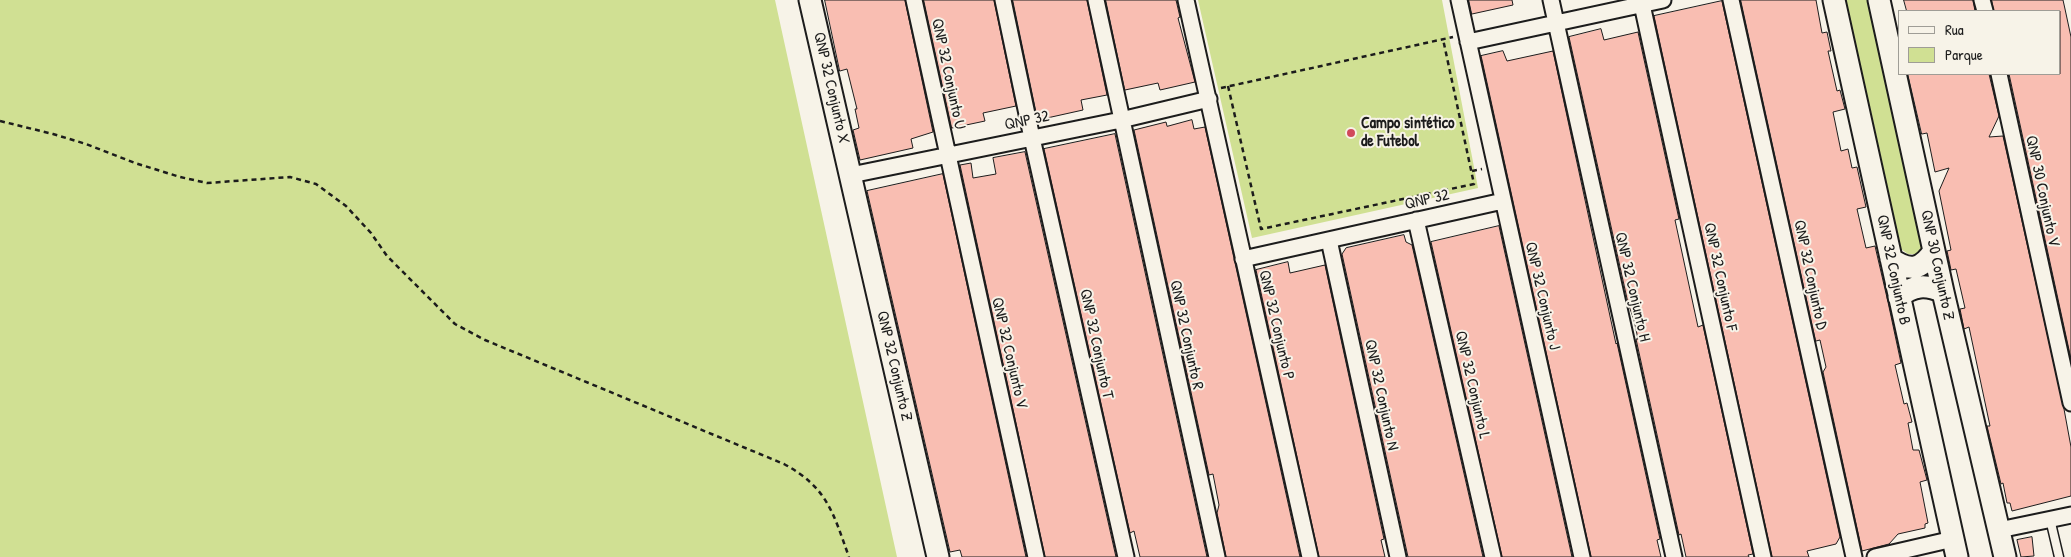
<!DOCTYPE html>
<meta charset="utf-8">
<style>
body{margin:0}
#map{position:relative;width:2071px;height:557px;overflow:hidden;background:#f7f3e8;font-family:"Patrick Hand",sans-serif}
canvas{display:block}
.legend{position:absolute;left:1898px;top:10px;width:162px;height:65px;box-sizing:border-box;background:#f7f3e8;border:1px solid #9f9d96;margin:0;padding:6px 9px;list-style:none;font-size:15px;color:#1c1c1c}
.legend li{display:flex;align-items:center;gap:10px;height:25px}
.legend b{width:25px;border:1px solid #9f9d96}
</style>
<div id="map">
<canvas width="2071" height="557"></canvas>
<ul class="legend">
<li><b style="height:6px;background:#f7f3e8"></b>Rua</li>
<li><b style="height:14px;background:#d0e093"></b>Parque</li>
</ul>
</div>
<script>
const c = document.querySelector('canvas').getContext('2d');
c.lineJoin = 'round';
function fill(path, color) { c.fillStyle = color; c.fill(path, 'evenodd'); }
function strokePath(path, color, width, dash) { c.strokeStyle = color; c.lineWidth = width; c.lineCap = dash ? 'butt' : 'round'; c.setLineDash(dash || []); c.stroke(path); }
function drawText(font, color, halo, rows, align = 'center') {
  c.font = font + ' "Patrick Hand",sans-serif'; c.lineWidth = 4; c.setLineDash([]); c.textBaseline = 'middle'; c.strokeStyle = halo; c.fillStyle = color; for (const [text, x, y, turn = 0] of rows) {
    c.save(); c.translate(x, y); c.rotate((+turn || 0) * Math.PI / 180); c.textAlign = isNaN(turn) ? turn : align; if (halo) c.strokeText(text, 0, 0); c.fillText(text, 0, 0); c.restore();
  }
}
fill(new Path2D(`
 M0,0H775L897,557H0Z
 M1198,0H1442L1478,188L1252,238Z
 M1841,0H1873L1924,248L1918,254H1908L1901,249L1870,107L1860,89Z`), '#d0e093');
const building = new Path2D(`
 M825,0H905L933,132L911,139L913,148L860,160L853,130L859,128L855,109H857L847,69L840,71Z
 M924,0H994L1016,106L983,113L985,121L952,128Z
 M1013,0H1087L1107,95L1081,100L1083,110L1038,120Z
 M1106,0H1176L1180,17L1178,18L1195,82L1160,90L1158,83L1125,90Z
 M1469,0H1512L1513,5L1472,14Z
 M1741,0H1816L1822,33L1827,32L1831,51H1828L1837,91L1840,90L1845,109L1833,112L1841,151L1848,149L1852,168L1857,167L1866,207L1857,209L1866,248L1875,246L1888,302L1901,363L1895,365L1904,404L1907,403L1912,422L1908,423L1913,450H1919L1927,480L1920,482L1928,523L1925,524V528L1898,534L1889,544L1862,551L1823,372L1826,367L1820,340L1816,341Z
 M1904,0H1973L1975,11H1907Z
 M1992,0H2063L2065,9L2071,37V359L2009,74H2060V11H1994Z
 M1722,1L1840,537L1836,544L1807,551L1809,557H1772L1654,16Z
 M1601,29L1604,40L1638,32L1679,219L1675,220L1698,327L1703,325L1753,554L1748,555L1749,557H1686L1681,534L1679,535L1636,339H1638L1634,320L1628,303L1569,37Z
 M1503,51L1507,61L1553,51L1616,344L1617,343L1660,539L1657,540L1661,557H1591L1482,60L1481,56Z
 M1908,74H1989L1999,116L1989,137L2003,136L2064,409L2071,447V496L2012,511L2010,503H2007L2003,483L2001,484L1987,426H1990L1969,327L1964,329L1960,309L1965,308L1956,269L1951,270L1947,251L1951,250L1939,191L1949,168L1935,172L1927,133L1922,134Z
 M1192,120L1194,129L1205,127L1300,557H1226L1217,513L1219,505L1213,474L1209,475L1134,130L1166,122L1167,126Z
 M1115,134L1207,557H1140L1134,531L1130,533L1044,149Z
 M1025,152L1116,557H1045L960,165L971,163L973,178L996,174L993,158Z
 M943,174L1026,557H962L960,550L950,552L867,191Z
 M1499,226L1572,557H1502L1431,242Z
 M1404,235L1406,242L1412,245L1483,557H1408L1342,254L1346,248Z
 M1288,262L1290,273L1325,265L1384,539L1381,540L1385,557H1319L1256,270Z
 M2032,537L2034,556L2021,557L2017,540Z`);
fill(building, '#f9beb2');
strokePath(building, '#1c1c1c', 1);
const lane = new Path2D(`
 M2050,519L2059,557`);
const street = new Path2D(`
 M914,0L1036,557
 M1003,0L1032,138L1126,557
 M1096,0L1217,557
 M1186,0L1310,557
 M1459,0L1582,557
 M1551,0L1674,557
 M1641,0L1763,557
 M1731,0L1854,557
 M1982,0L1985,11
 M1468,42L1663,0
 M1999,74L2071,403
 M851,175L1121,120L1209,99
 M1416,220L1493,557
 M1329,240L1398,557
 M1243,259L1503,201
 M1999,530L2071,515
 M1875,557L1953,539`);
const secondary = new Path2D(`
 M810,0L938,557
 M1834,0L1957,557
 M1879,0L1943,292L2005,557
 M1891,259C1910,272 1921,270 1934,251
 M1899,297C1913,285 1926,284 1943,292`);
strokePath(lane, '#1c1c1c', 11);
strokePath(street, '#1c1c1c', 19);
strokePath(secondary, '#1c1c1c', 25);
strokePath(new Path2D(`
 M1228,86L1261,229L1474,184L1443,39
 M1221,88L1453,37
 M0,121L53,134L86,144L135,163L180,177L207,183L290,177L316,184L346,206L371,233L387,256L455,324L485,340L784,464C828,488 833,513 849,557
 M1472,171L1482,169`), '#1c1c1c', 2.5, [5, 4]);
strokePath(lane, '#f7f3e8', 8);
strokePath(street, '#f7f3e8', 15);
strokePath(secondary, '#f7f3e8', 21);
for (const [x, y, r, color] of [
 [1351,133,5,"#d1495b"]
]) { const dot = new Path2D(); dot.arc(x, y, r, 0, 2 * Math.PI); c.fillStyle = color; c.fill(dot); strokePath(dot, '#f7f3e8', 2); }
drawText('16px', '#1c1c1c', '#f7f3e8', [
 ["QNP 32 Conjunto U",948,74,78],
 ["QNP 32 Conjunto X",831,88,77],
 ["QNP 32",1027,121,-12],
 ["QNP 30 Conjunto V",2042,191,78],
 ["QNP 32",1427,200,-13],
 ["QNP 30 Conjunto Z",1937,265,78],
 ["QNP 32 Conjunto B",1893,270,78],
 ["QNP 32 Conjunto D",1810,275,78],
 ["QNP 32 Conjunto F",1720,277,78],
 ["QNP 32 Conjunto H",1632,287,77],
 ["QNP 32 Conjunto J",1542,296,77],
 ["QNP 32 Conjunto P",1276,325,77],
 ["QNP 32 Conjunto R",1186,335,78],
 ["QNP 32 Conjunto T",1096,344,78],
 ["QNP 32 Conjunto V",1009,353,77],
 ["QNP 32 Conjunto Z",894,366,77],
 ["QNP 32 Conjunto L",1472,385,77],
 ["QNP 32 Conjunto N",1381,395,78]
]);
drawText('bold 16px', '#1c1c1c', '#f7f3e8', [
 ["Campo sintético",1361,124],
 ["de Futebol",1361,142]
], 'left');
</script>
